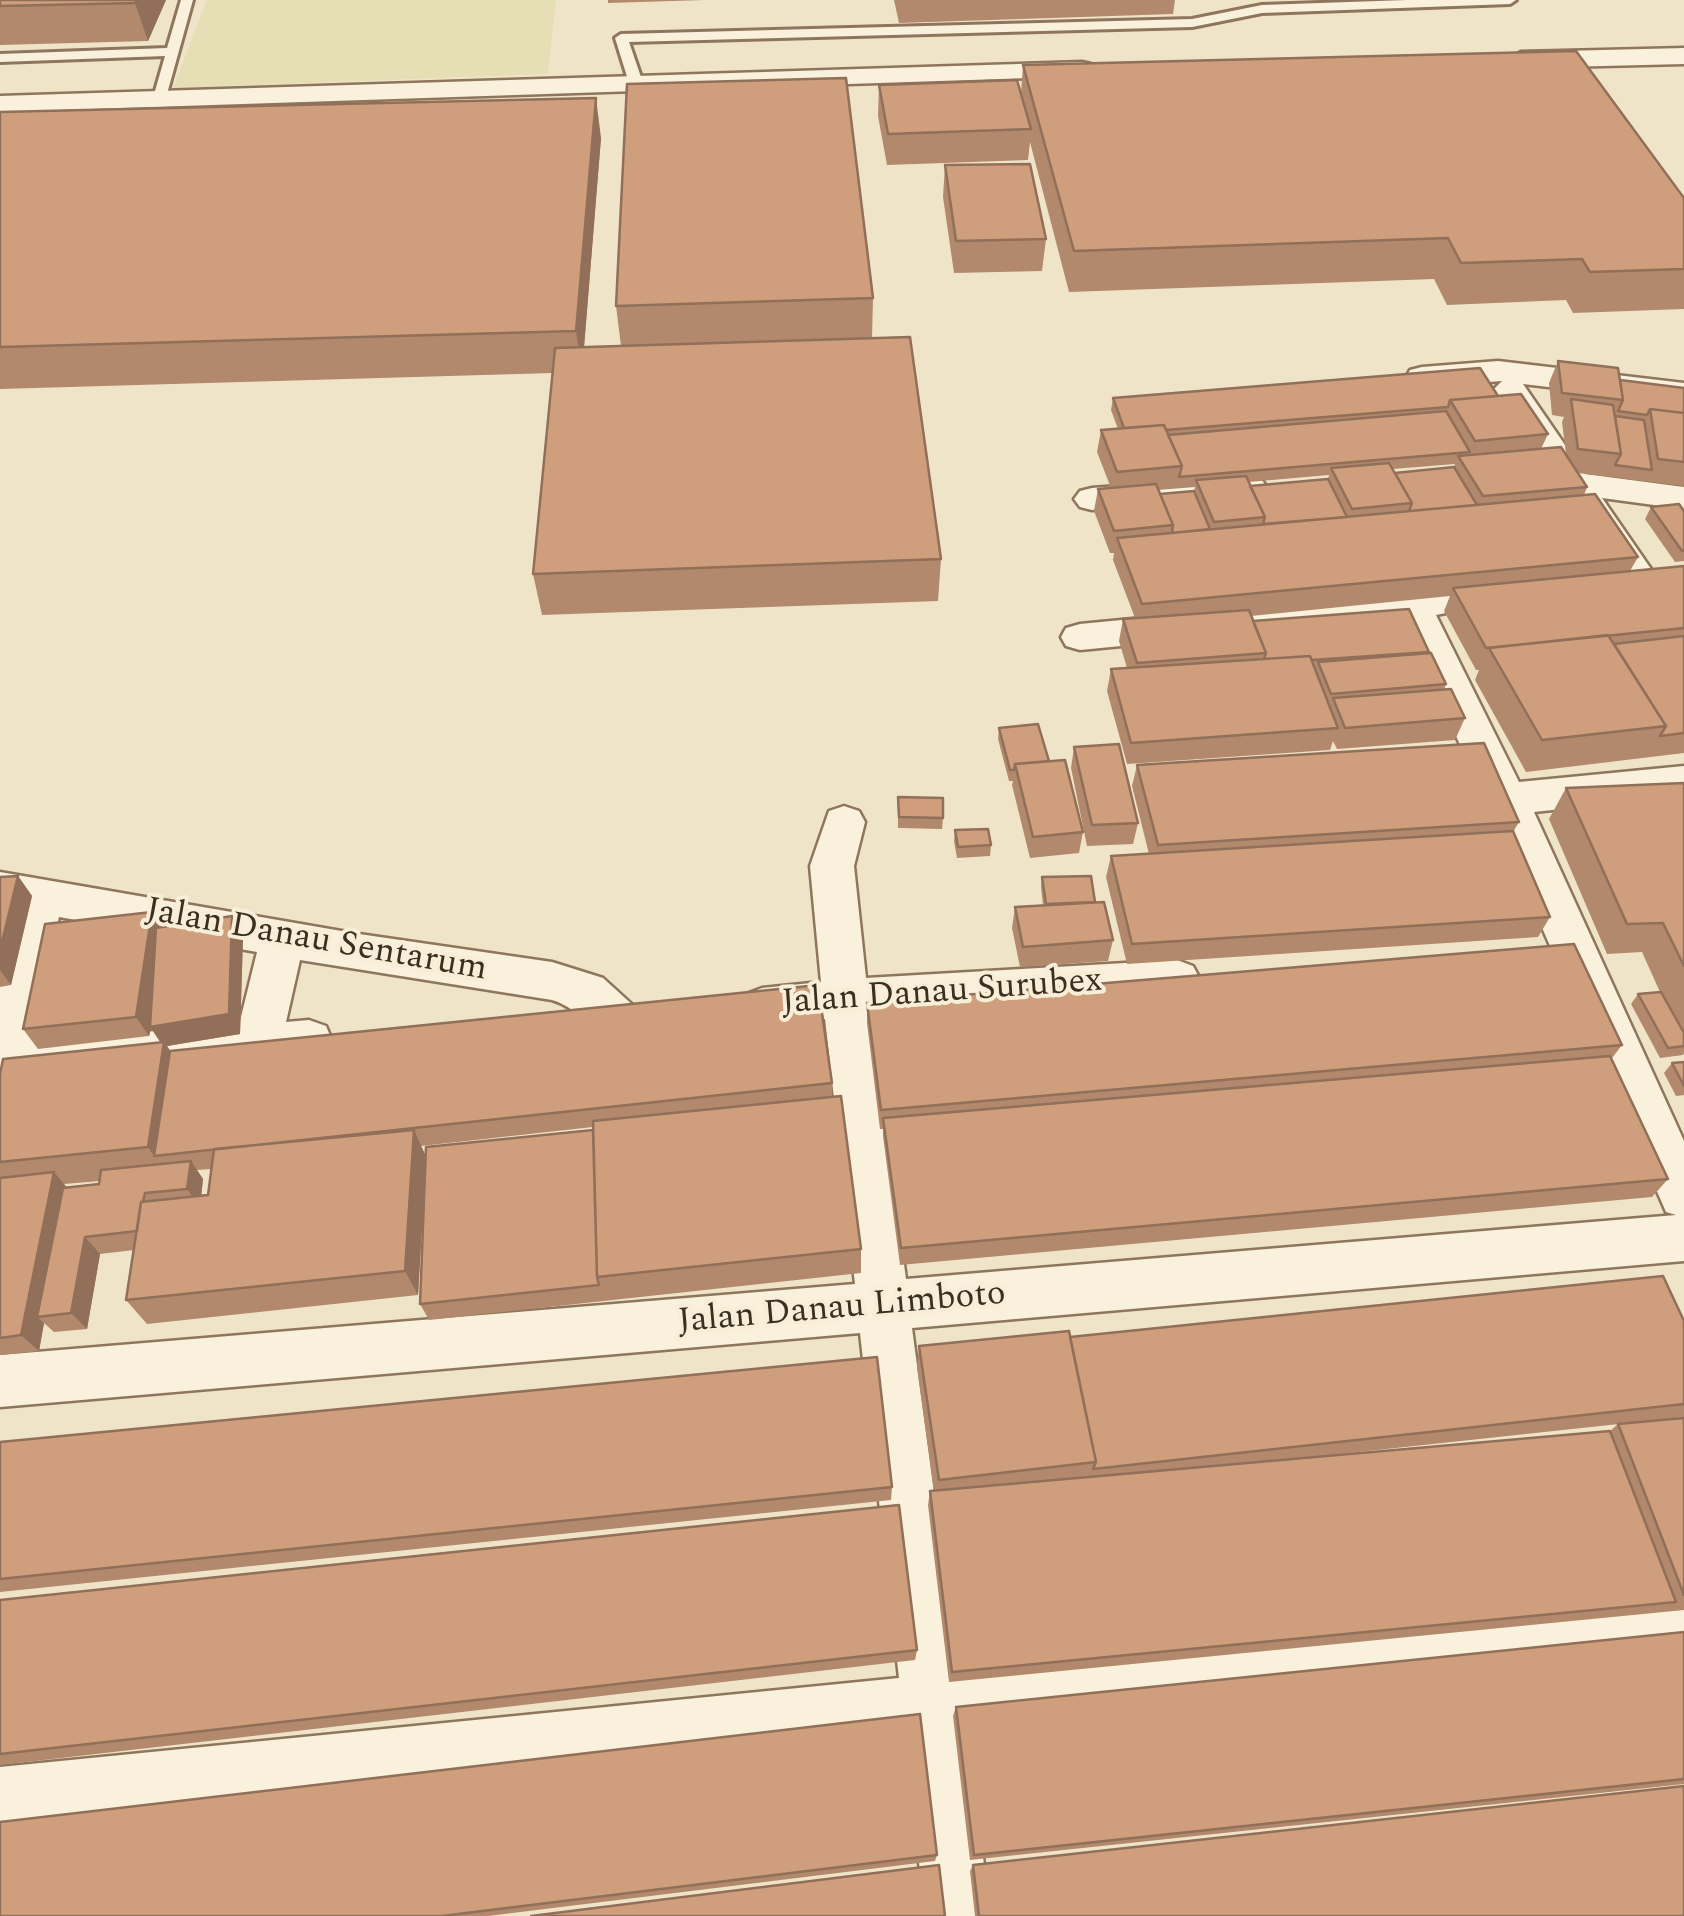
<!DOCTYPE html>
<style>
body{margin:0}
canvas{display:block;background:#f0e4c8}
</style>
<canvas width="1684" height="1916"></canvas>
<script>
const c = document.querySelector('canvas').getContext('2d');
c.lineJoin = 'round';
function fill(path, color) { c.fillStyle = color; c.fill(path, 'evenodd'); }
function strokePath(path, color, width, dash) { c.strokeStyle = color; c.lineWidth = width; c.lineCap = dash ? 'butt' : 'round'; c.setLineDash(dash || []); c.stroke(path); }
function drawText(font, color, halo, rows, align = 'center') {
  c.font = font + ' Spectral,serif'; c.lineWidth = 8; c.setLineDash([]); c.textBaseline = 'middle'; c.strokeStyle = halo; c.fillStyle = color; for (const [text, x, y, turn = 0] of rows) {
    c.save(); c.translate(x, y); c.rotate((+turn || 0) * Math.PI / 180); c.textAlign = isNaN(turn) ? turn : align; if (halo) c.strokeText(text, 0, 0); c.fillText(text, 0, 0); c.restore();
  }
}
fill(new Path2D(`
 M207,0H556L548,74L173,88Z`), '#e6deb5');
const lane = new Path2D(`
 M181,0H193L165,101L153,98L165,56L0,62V54L167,48Z
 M1407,0H1516L1510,4L1262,13L1192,27L629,42L643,83L636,87L629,83L615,38L621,34L1192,19L1262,5Z`);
const street = new Path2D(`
 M1684,48V64L1521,68L1508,60L1521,52Z
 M1082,62L1091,64L1095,70L1091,76L0,112V96Z
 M1498,361L1684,383V403L1523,384L1585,474L1684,487V509L1602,498L1660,582L1654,591L1641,594L1628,591L1494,389L1502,381L1422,387L1410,384L1406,377L1410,370L1422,367Z
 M1249,476L1261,479L1267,487L1261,495L1092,510L1080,507L1074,499L1080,491L1092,488Z
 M1443,589L1456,593L1462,602L1456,611L1436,615L1519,782L1684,766V796L1534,812L1684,1141V1261L912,1328L958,1672L1684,1600V1660L966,1732L991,1916H925L905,1738L0,1829V1767L899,1678L860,1333L0,1407V1355L855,1284L825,1019L762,1026L746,1020L739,1007L746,994L762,988L821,982L810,866L829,811L844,806L859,811L865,822L854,866L866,978L1177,960L1193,966L1200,979L1193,992L1177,998L871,1015L906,1279L1676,1215L1666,1212L1486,799L1400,619L1080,650L1066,646L1061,637L1066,628L1080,624Z
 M0,872L359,934L552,962L603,978L636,1008L643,1022L636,1036C598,1049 587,1010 552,1000L300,960L286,1022L309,1020L326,1026L332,1040L326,1054L309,1060L20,1081L17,1087L0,1093V977L17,909L0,906ZM59,917L257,952L239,1025L31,1040Z`);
strokePath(lane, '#8d765c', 6);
strokePath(street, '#8d765c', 5);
fill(lane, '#faf1dc');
fill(street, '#faf1dc');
fill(new Path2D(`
 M0,0H166L148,41L0,45Z
 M608,0H705L608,3Z
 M894,0H1175L1173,14L899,23Z
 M1023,65L1684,198V309L1573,313L1566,300L1447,305L1434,279L1069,292L1030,142L1028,160L887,165L878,116L879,85L1021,93Z
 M0,112L601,138L584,347L621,346L616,306L873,298L872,338L941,559L938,601L542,615L533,574L553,373L0,389Z
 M945,165L1046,239L1042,271L954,273L943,197Z
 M1558,361L1620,380L1684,388V486L1578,473L1587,487L1584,495L1638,557L1630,571L1684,566V753L1526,772L1475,680L1479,670H1476L1444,611L1450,596L1251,616L1253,621L1446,684L1444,690L1465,718L1455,740L1337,749L1333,741L1330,750L1127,764L1107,691L1111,669L1127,668L1119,641L1123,619L1135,618L1113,560L1114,553H1110L1094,511L1098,489L1111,488L1097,452L1101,430L1118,429L1111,410L1113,398L1498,396L1548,434L1541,449L1566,454L1562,422L1564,417L1552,415L1549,383ZM1455,464L1454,467L1395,473L1393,469ZM1329,475L1328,479L1250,486L1249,482ZM1195,487L1194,491L1160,494L1158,490Z
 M1651,507L1684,511V561L1675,562L1645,519Z
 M999,728L1049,761L1083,832L1079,853L1030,858L1012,785L1013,781H1009L998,739Z
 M1074,747L1138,823L1133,844L1087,846L1071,768Z
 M1137,765L1519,822L1513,832L1550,917L1538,937L1127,964L1106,877L1111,856L1149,854L1132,786Z
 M1684,783V1053L1683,1055L1660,1058L1631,1004L1638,994L1660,992L1642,952L1607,954L1549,819L1566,788Z
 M898,797L943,818L942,829L898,828Z
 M955,830L991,845L990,856L957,858L954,841Z
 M18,876L32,896L11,985L0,987V877Z
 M1042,877L1095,902L1113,940L1108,961L1020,967L1012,928L1015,907L1043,905L1041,887Z
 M152,912L161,928L232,916L243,937L240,1034L167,1046L170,1051L832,1083V1097L861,1249V1273L429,1320L420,1304L424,1191L418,1295L147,1324L126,1300L134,1250L100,1254L87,1329L54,1332L44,1323L39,1351L0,1355V1074L161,1043L151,1028L149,1036L38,1049L23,1029ZM593,1127V1130L426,1156L421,1146ZM212,1169L208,1195L201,1196L203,1179L197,1170ZM100,1181L99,1184L66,1187L64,1184Z
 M867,1003L1622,1045L1612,1058L1668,1179L1652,1197L900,1265L883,1136V1129H880L867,1023Z
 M1684,1062V1095L1676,1096L1664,1073L1672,1063Z
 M1684,1321V1417L1312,1457L1610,1431L1618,1424L1684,1418V1610L949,1682L928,1505L930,1491H934L917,1368L919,1346L1070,1337Z
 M0,1442L892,1487L891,1500L0,1592Z
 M0,1600L917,1650L915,1660L0,1765Z
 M1684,1632V1784L970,1860L953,1716L956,1707Z
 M937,1855L935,1861L488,1916H0Z
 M973,1865L1684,1916H975L970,1871Z`), '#b2896c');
fill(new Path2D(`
 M136,0H166L148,41L135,3Z
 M596,98L601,138L582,372L576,331Z
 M18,876L32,896L11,985L0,970V950Z
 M152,912L164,933L232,916L243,937L240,1034L167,1046L183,1070L154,1156L148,1147L163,1046L151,1028L149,1036L136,1017Z
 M414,1130L426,1157L418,1295L405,1271Z
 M191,1161L203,1179L200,1207L187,1189Z
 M54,1172L69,1190L37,1317L44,1323L39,1351L21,1335Z
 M85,1237L100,1254L87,1329L71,1313Z`), '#916f58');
const building = new Path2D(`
 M0,0H136L135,3L0,6Z
 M1576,51L1684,198V269L1590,272L1582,259L1461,263L1448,238L1074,251L1023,65Z
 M846,78L873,298L616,306L627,84Z
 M1017,80L1031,129L888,134L879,85Z
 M596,98L576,331L0,347V112Z
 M1030,164L1046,239L956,241L945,165Z
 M910,337L941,559L533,574L555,348Z
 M1558,361L1618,368L1623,400L1562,393Z
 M1480,368L1498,396L1450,400L1448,407L1166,430L1164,425L1124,428L1113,398Z
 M1620,380L1684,388V413L1650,409L1647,415L1618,411L1623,400Z
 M1521,394L1548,434L1475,441L1450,400Z
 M1571,399L1613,405L1621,454L1578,449Z
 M1650,409L1684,413V462L1658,459Z
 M1446,411L1470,452L1179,477L1182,466L1168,435Z
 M1615,416L1644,420L1652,470L1615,465L1621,454Z
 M1164,425L1182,466L1117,472L1101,430Z
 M1561,447L1587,487L1483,496L1458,456Z
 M1389,463L1412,503L1352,509L1331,468Z
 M1454,467L1477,505L1409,511L1412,503L1395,473Z
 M1246,476L1265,517L1214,522L1196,480Z
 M1328,479L1347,517L1263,524L1265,517L1250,486Z
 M1156,484L1173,525L1114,531L1098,489Z
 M1194,491L1210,529L1172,533L1173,525L1160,494Z
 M1595,494L1638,557L1142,604L1117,538Z
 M1679,504L1684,511V550L1682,551L1651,507Z
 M1684,566V628L1486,648L1453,588Z
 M1409,609L1429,652L1312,660L1310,656L1264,659L1266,653L1253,621Z
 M1249,610L1266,653L1137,663L1123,619Z
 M1608,635L1666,726L1542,740L1489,648Z
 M1684,636V733L1660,736L1666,726L1614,644Z
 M1431,653L1446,684L1331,694L1318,662Z
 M1310,656L1338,728L1131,743L1111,669Z
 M1451,689L1465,718L1345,728L1333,698Z
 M1038,724L1049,761L1015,764L1014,770H1010L999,728Z
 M1484,743L1519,822L1158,845L1137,765Z
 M1119,744L1138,823L1092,825L1074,747Z
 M1065,760L1083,832L1033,837L1015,764Z
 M1684,783V966L1663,923L1627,924L1566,788Z
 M898,797L943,798V818L899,817Z
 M988,829L991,845L958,847L955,830Z
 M1513,831L1550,917L1132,944L1111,856Z
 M18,876L0,950V877Z
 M1091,876L1095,902L1046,904L1042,877Z
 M1104,902L1113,940L1023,947L1015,907Z
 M152,912L136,1017L23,1029L45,924Z
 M232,916L229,1014L150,1027L156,928Z
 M1574,944L1622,1045L881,1110L867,1003Z
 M818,985L832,1083L154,1156L170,1051Z
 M1661,992L1684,1033V1046L1668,1048L1638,994Z
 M164,1042L148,1147L0,1162V1074L3,1059Z
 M1610,1056L1668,1179L901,1248L883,1118Z
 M1684,1062V1086L1672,1063Z
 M841,1096L861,1249L597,1277L593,1121Z
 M414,1130L405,1271L126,1300L141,1202L208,1195L214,1149Z
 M593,1130L597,1277L599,1285L420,1304L426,1147Z
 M191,1161L187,1189L145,1193L143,1202H141L137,1231L85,1237L71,1313L37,1317L63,1188L99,1184L101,1170Z
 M54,1172L21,1335L0,1338V1178Z
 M1663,1276L1684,1321V1404L1093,1469L1096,1462L1070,1337Z
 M1069,1331L1096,1462L939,1480L919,1346Z
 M877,1357L892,1487L0,1579V1442Z
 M1684,1418V1595L1618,1424Z
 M1610,1431L1676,1602L952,1672L930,1491Z
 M899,1505L917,1650L0,1754V1600Z
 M1684,1632V1779L974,1855L956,1707Z
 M920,1714L937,1855L442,1916H0V1822Z
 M1684,1786V1916H979L973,1865Z
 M939,1865L945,1916H531Z`);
fill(building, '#cf9f7d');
strokePath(building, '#916f58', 2.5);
drawText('35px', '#3d2e20', '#f7eed8', [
 ["Jalan Danau Sentarum",316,942,10],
 ["Jalan Danau Surubex",942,994,-4],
 ["Jalan Danau Limboto",842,1310,-5]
]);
</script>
